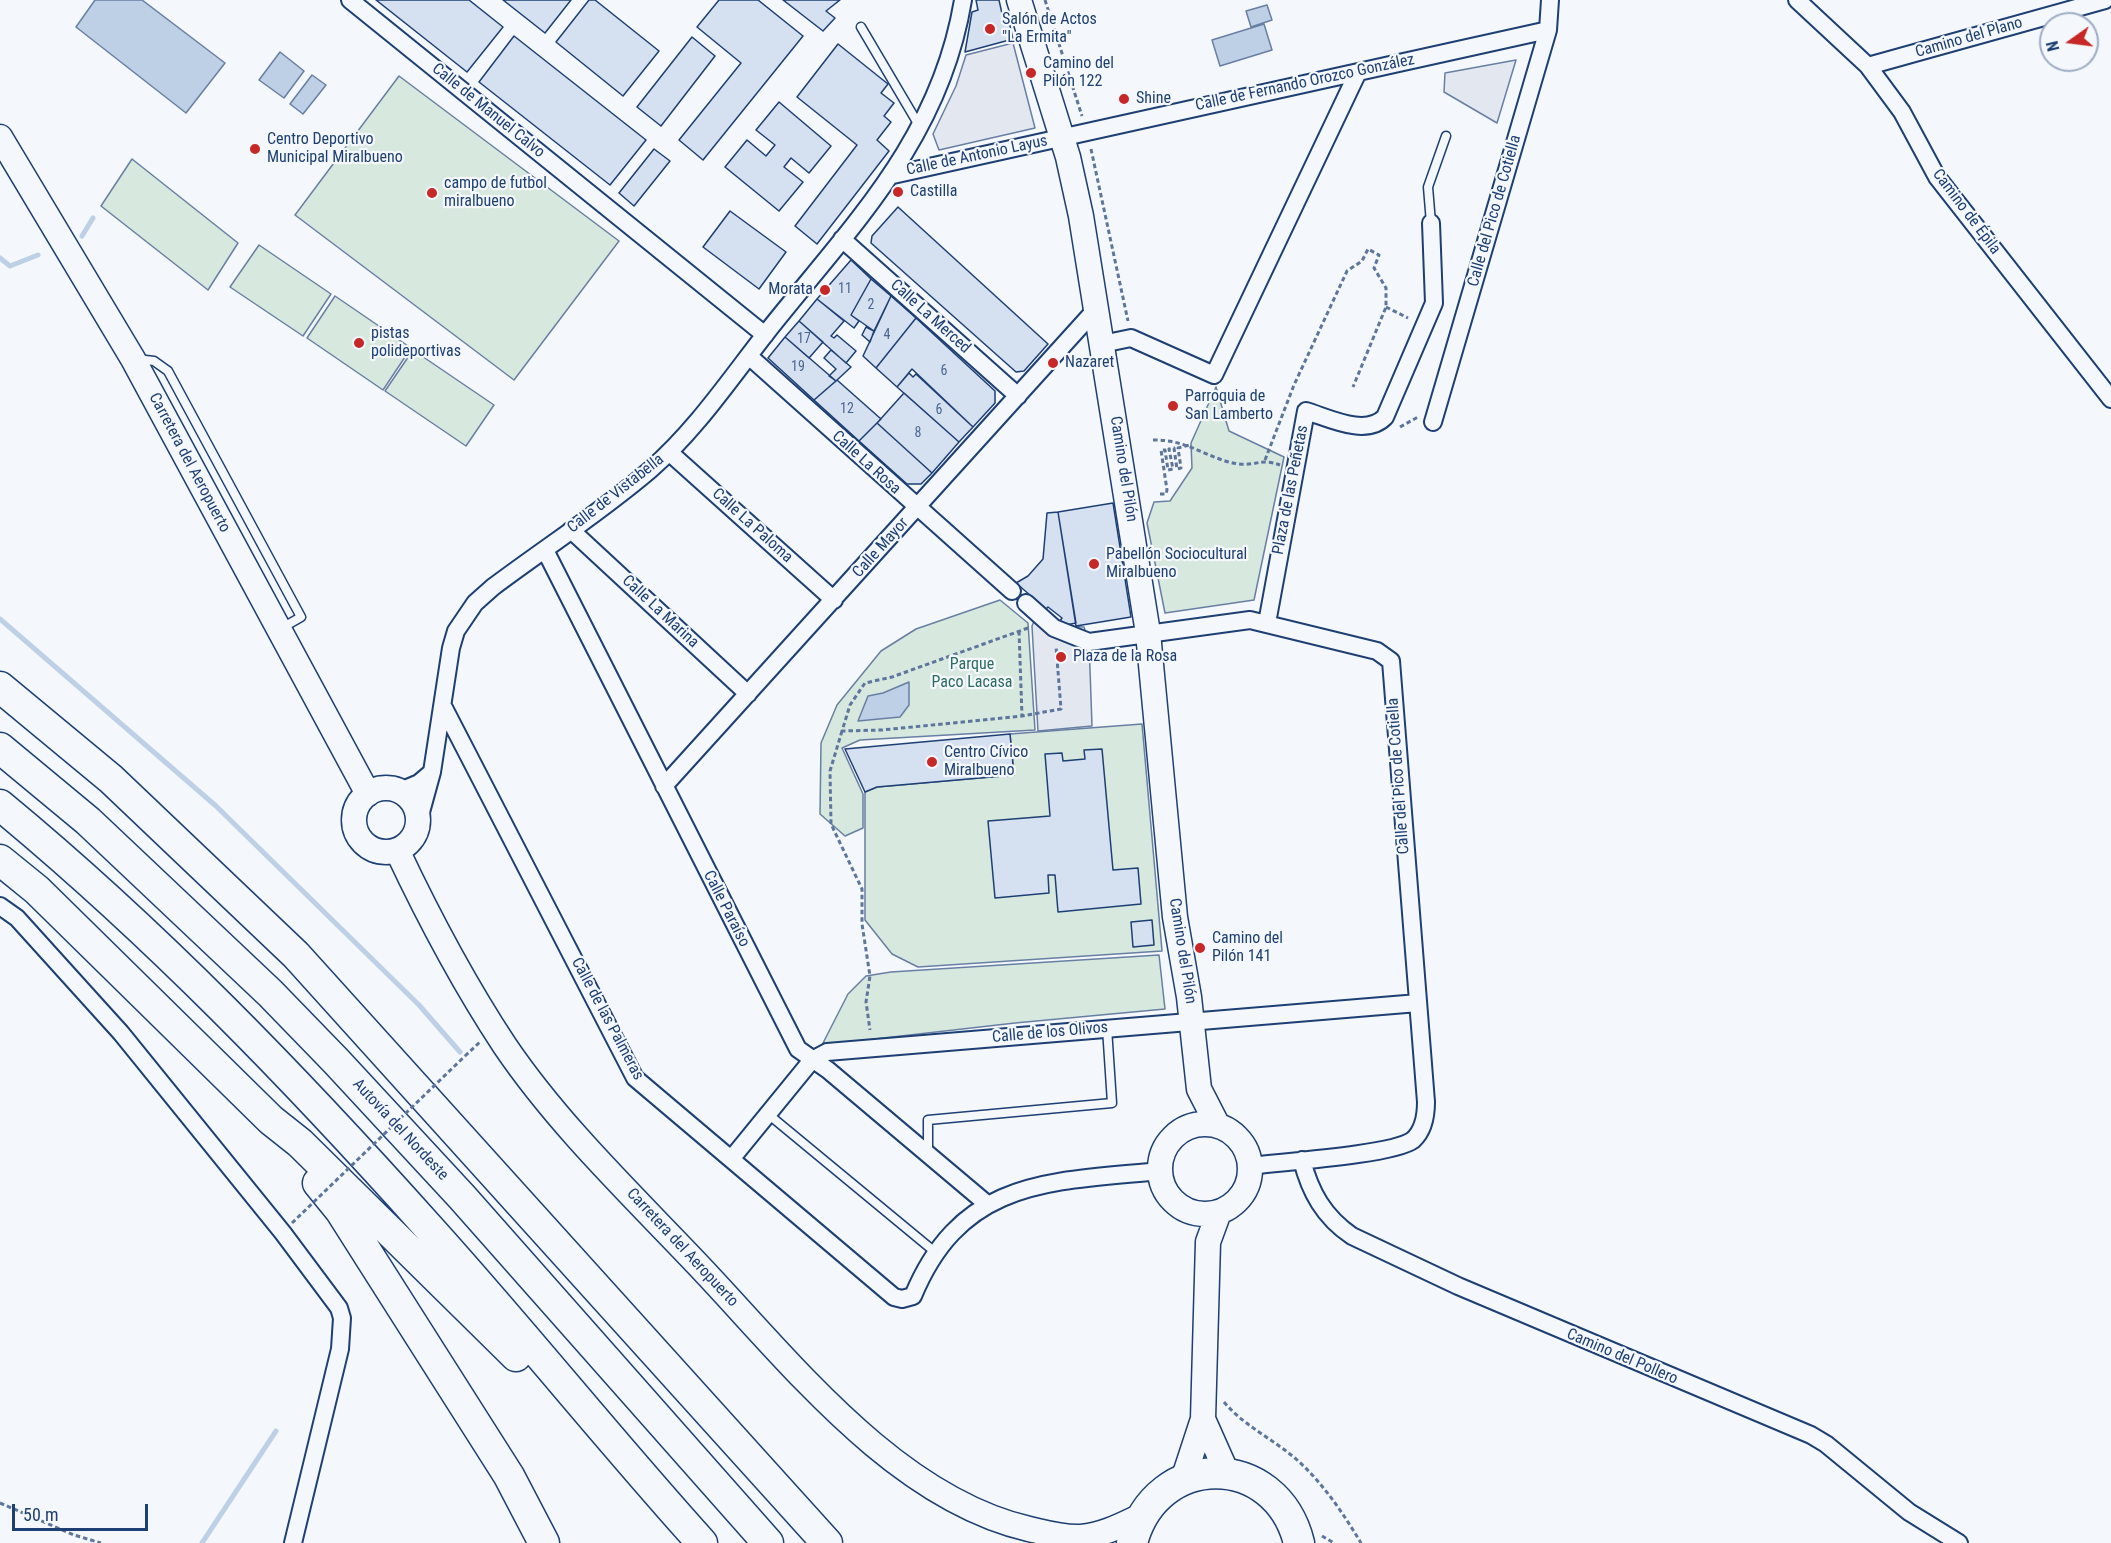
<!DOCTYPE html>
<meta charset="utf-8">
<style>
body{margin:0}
#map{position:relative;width:2111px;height:1543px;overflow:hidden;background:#f4f7fb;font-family:"Roboto Condensed",sans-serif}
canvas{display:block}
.north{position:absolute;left:2039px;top:12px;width:60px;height:60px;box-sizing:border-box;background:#f4f7fb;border:2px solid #9eadc5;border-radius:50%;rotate:256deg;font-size:16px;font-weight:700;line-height:24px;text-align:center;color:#1d3f73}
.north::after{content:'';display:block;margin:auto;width:21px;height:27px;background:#c62828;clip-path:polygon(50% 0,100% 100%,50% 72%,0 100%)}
.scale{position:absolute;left:12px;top:1504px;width:136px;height:27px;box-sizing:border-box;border:3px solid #1d3f73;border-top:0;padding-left:8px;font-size:18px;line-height:21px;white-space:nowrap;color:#1d3f73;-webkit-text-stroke:4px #f4f7fb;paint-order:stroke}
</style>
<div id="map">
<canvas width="2111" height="1543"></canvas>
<div class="north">N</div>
<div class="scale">50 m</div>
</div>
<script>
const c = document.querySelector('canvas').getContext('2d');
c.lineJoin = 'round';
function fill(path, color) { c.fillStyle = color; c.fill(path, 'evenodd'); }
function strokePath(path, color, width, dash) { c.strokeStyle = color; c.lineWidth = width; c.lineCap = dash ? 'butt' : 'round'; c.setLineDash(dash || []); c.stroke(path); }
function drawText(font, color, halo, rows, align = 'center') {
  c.font = font + ' "Roboto Condensed",sans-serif'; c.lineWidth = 4.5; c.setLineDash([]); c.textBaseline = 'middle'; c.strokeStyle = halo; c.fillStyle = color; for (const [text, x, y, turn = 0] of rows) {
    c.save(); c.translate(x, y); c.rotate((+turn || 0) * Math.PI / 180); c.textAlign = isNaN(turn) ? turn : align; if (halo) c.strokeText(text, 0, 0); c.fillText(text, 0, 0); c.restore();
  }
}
const green = new Path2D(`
 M399,76L619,241L514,380L295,215Z
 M132,159L238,243L208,290L101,206Z
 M259,245L331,294L303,336L230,287Z
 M335,296L411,348L383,390L307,338Z
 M413,350L494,405L466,446L385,391Z
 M1216,387L1229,431L1284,457L1254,600L1165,613L1147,523L1154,502L1170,501L1192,468L1191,443Z
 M1000,600L1028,623L1035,730L860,740L842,748L863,794V828L845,836L820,814L821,743L837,705L881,651L916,629Z
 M1142,724L1162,951L918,967L892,954L865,920V792L877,787L1014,775L1010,734Z
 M1159,955L1165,1009L1015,1023L822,1045L848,994L866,976L891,972Z`);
fill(green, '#d7e8df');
strokePath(green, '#687fa3', 1.5);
const parking = new Path2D(`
 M1013,43L1035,128L939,150L933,134L956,86L966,55Z
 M1516,60L1497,123L1444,92L1445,73Z
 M1043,610L1067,626L1084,627L1089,642L1092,726L1038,731L1032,626L1037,614Z`);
fill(parking, '#e3e8f0');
strokePath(parking, '#687fa3', 1.5);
const water = new Path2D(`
 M95,0H142L225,63L186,113L76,27Z
 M1267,5L1272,20L1251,27L1246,11Z
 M1264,24L1272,50L1220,66L1212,40Z
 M280,52L304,71L284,98L259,80Z
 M312,75L326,85L303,114L290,104Z
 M909,682V705L900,717L858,721L868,696L883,693Z`);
fill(water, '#bed0e5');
strokePath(water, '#687fa3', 1.5);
strokePath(new Path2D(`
 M82,236L93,218
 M0,258L10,266L38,255
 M0,619L216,806L419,1005L460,1052
 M202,1543L276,1431`), '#bed0e5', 5);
const building = new Path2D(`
 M376,0H469L503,27L467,72Z
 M503,0H571L545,33Z
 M589,0H595L659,51L623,96L556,42Z
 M719,0H758L803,36L703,160L679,140L741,63L697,27Z
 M783,0H840L826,11L835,18L823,31Z
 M976,0H999L1003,18L1008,17L1013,39L965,52L972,12L978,10Z
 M514,36L646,140L610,185L479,82Z
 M692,37L715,56L661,126L637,107Z
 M838,44L888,84L881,93L894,103L884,116L891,122L877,140L889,151L817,244L795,226L857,145L797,97Z
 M779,102L831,146L809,173L791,158L784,167L803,182L779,211L725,167L747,140L766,156L775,145L756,130Z
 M654,149L670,161L634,206L619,193Z
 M898,207L1048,344L1024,371L1016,372L871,243L872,236Z
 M730,211L786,252L759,289L703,247Z
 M851,260L871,279L851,315L859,321L854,328L817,299Z
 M871,279L891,296L874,331L851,315Z
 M891,296L916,318L876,368L863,356Z
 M817,299L844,321L831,336L834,338L837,335L856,351L846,363L799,321Z
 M916,318L995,391V403L973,427L912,369L897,387L876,368Z
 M799,321L823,342L809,358L785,337Z
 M866,327L874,331L870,342L862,335Z
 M785,337L836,381L814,400L768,358Z
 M831,350L851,367L836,381L829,376L836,369L824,358Z
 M909,373L913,377L916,374L973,427L959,442L897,387Z
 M837,380L881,419L859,441L814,400Z
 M904,393L959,442L932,473L877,423Z
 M877,423L932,473L921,484H907L859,441Z
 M1113,503L1131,617L1076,626L1058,512Z
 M1058,512L1076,623L1066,625L1060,621L1062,618L1048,607L1046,609L1016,583L1028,576L1043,559L1047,513Z
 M1010,734L1014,775L877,787L865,792L845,749Z
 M1102,749L1113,870L1138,868L1141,904L1058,912L1055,875H1048L1049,893L995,898L988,821L1050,816L1045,754L1062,753L1063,761L1085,759L1084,750Z
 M1152,920L1154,945L1133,947L1131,922Z`);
fill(building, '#d5e0f0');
strokePath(building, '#1d3f73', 1.5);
const lane = new Path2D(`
 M861,27L920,127
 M1431,223L1428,187L1446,136
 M137,359L154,361L168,371L301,617L280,629
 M768,1114L935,1252
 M928,1153V1120L1112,1103L1107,1028`);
const street = new Path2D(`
 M350,0L765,335
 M1797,0L1868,66L1902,112L1937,177L2111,399
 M1868,66L2105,0
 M893,175L1548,30
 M842,239L1018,396
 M1102,344L1131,338L1214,375L1358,72
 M750,357L1012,591
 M1433,422L1548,30L1550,0
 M669,452L834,600
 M571,530L748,694
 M545,550L798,1049L828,1070L987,1204
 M1026,603L1054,628L1089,642L1250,620L1377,651L1391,661L1426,1102C1426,1116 1424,1130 1413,1140C1393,1155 1280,1162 1249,1166
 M1267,623L1306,411C1329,418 1366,437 1385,417L1434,303L1431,223
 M444,708L635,1078L894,1297L902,1299L913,1296C962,1178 1050,1182 1160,1171
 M664,786L1097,308
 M400,791L419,783L432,772
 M418,823L432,772L451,648L456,631L475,603L493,587C545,548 601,512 650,470C696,430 730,379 767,332C851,226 940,140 963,0
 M0,906L17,918L121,1033L283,1233L339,1308L342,1318L340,1349L293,1543
 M732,1158L812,1060L827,1052L1418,1003
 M1302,1160C1310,1192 1324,1217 1352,1236L1458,1286L1811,1435L1826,1444L1909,1512L1959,1543`);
const secondary = new Path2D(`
 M1019,0L1068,157L1081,216L1148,633L1175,917L1189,997L1199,1089L1218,1126
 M0,137L133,359L368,794
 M354 820a32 32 0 1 1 64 0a32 32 0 1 1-64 0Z
 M397,850C429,918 464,984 505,1046C560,1127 633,1196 700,1267C791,1363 895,1498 1029,1529C1046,1533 1063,1538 1081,1537C1103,1535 1122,1525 1141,1516
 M1160 1169a45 45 0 1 1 90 0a45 45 0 1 1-90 0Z
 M1203,1419L1227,1473
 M1183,1480L1203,1419L1208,1242L1219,1212`);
const highway = new Path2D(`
 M0,687L111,779L296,955L827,1543
 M0,748L88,821L270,993L336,1061L462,1197L768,1543
 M0,805C155,933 296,1079 430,1229C523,1332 609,1440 702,1543
 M0,860L37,890L271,1120L300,1143L516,1356
 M318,1183L340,1210L509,1476L544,1543
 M1132,1543C1156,1450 1276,1450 1299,1543`);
strokePath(lane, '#1d3f73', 11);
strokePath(street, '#1d3f73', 20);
strokePath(secondary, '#1d3f73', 27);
strokePath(highway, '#1d3f73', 33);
strokePath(new Path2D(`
 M1045,0L1082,116
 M1091,149L1128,321
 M1386,307L1408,318
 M1400,427L1418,417
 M1153,440C1188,439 1209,460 1239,464C1256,466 1260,458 1280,465
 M1265,460L1294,385L1347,271L1362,261L1368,249L1379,255L1374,268L1386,288V307L1353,387
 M1160,494H1166L1167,490L1161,450H1165L1168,470L1173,469L1169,449L1174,448L1177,469L1181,468L1178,448L1190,445
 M1028,628L892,677L865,683L850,705L842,731L882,730L1022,716L1061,709L1056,646
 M1019,631L1022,716
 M842,731L830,771L831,824L862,889V924L870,976L866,1002L870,1030
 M353,808C347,832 358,848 378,859
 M465,1056L480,1042
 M1224,1402C1244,1426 1273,1439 1296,1459C1323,1483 1343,1513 1361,1543
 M0,1503L74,1535L101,1543
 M1322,1536L1334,1543`), '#5e769c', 3, [4.5, 3]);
strokePath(lane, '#f4f7fb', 8);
strokePath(street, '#f4f7fb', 16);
strokePath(secondary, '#f4f7fb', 24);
strokePath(highway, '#f4f7fb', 30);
strokePath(new Path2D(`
 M292,1223L465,1056`), '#5e769c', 3, [4.5, 3]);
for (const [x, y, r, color] of [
 [990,29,6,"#c62828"],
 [1031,73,6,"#c62828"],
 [1124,99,6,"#c62828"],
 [255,149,6,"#c62828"],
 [898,192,6,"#c62828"],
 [432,193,6,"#c62828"],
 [825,290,6,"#c62828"],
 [359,343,6,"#c62828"],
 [1053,363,6,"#c62828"],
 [1173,406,6,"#c62828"],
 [1094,564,6,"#c62828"],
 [1061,657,6,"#c62828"],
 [932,762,6,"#c62828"],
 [1200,948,6,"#c62828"]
]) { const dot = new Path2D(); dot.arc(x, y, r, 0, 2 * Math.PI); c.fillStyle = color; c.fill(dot); strokePath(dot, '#f4f7fb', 2); }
drawText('14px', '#4b6792', null, [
 ["11",845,289],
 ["2",871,305],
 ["4",887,335],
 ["17",804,339],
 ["19",798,367],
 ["6",944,371],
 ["12",847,409],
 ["6",939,410],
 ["8",918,433]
]);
drawText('16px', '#1d3f73', '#f4f7fb', [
 ["Salón de Actos",1002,20],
 ["\"La Ermita\"",1002,38],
 ["Camino del",1043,64],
 ["Pilón 122",1043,82],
 ["Shine",1136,99],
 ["Centro Deportivo",267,140],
 ["Municipal Miralbueno",267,158],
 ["campo de futbol",444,184],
 ["miralbueno",444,202],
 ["Castilla",910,192],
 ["Morata",813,290,"right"],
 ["pistas",371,334],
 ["polideportivas",371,352],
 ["Nazaret",1065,363],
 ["Parroquia de",1185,397],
 ["San Lamberto",1185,415],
 ["Pabellón Sociocultural",1106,555],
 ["Miralbueno",1106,573],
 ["Plaza de la Rosa",1073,657],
 ["Centro Cívico",944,753],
 ["Miralbueno",944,771],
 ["Camino del",1212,939],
 ["Pilón 141",1212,957]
], 'left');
drawText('16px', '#1d3f73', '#f4f7fb', [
 ["Camino del Plano",1969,38,-16],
 ["Calle de Fernando Orozco González",1305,83,-12],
 ["Calle de Manuel Calvo",488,111,39],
 ["Calle de Antonio Layus",977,156,-12],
 ["Calle del Pico de Cotiella",1495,211,-74],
 ["Camino de Épila",1966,212,53],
 ["Calle La Merced",930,317,42],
 ["Carretera del Aeropuerto",189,463,62],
 ["Calle La Rosa",866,463,42],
 ["Camino del Pilón",1123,469,81],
 ["Plaza de las Peñetas",1291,490,-79],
 ["Calle de Vistabella",616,494,-38],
 ["Calle La Paloma",752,526,42],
 ["Calle Mayor",881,548,-48],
 ["Calle La Marina",660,612,43],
 ["Calle del Pico de Cotiella",1399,776,-94],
 ["Calle Paraíso",726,909,63],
 ["Camino del Pilón",1182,951,81],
 ["Calle de las Palmeras",607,1019,62],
 ["Calle de los Olivos",1050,1033,-5],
 ["Autovía del Nordeste",400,1130,47],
 ["Carretera del Aeropuerto",682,1248,47],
 ["Camino del Pollero",1622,1357,23]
]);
drawText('16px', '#2c6c60', '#f4f7fb', [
 ["Parque",972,665],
 ["Paco Lacasa",972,683]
]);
</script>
